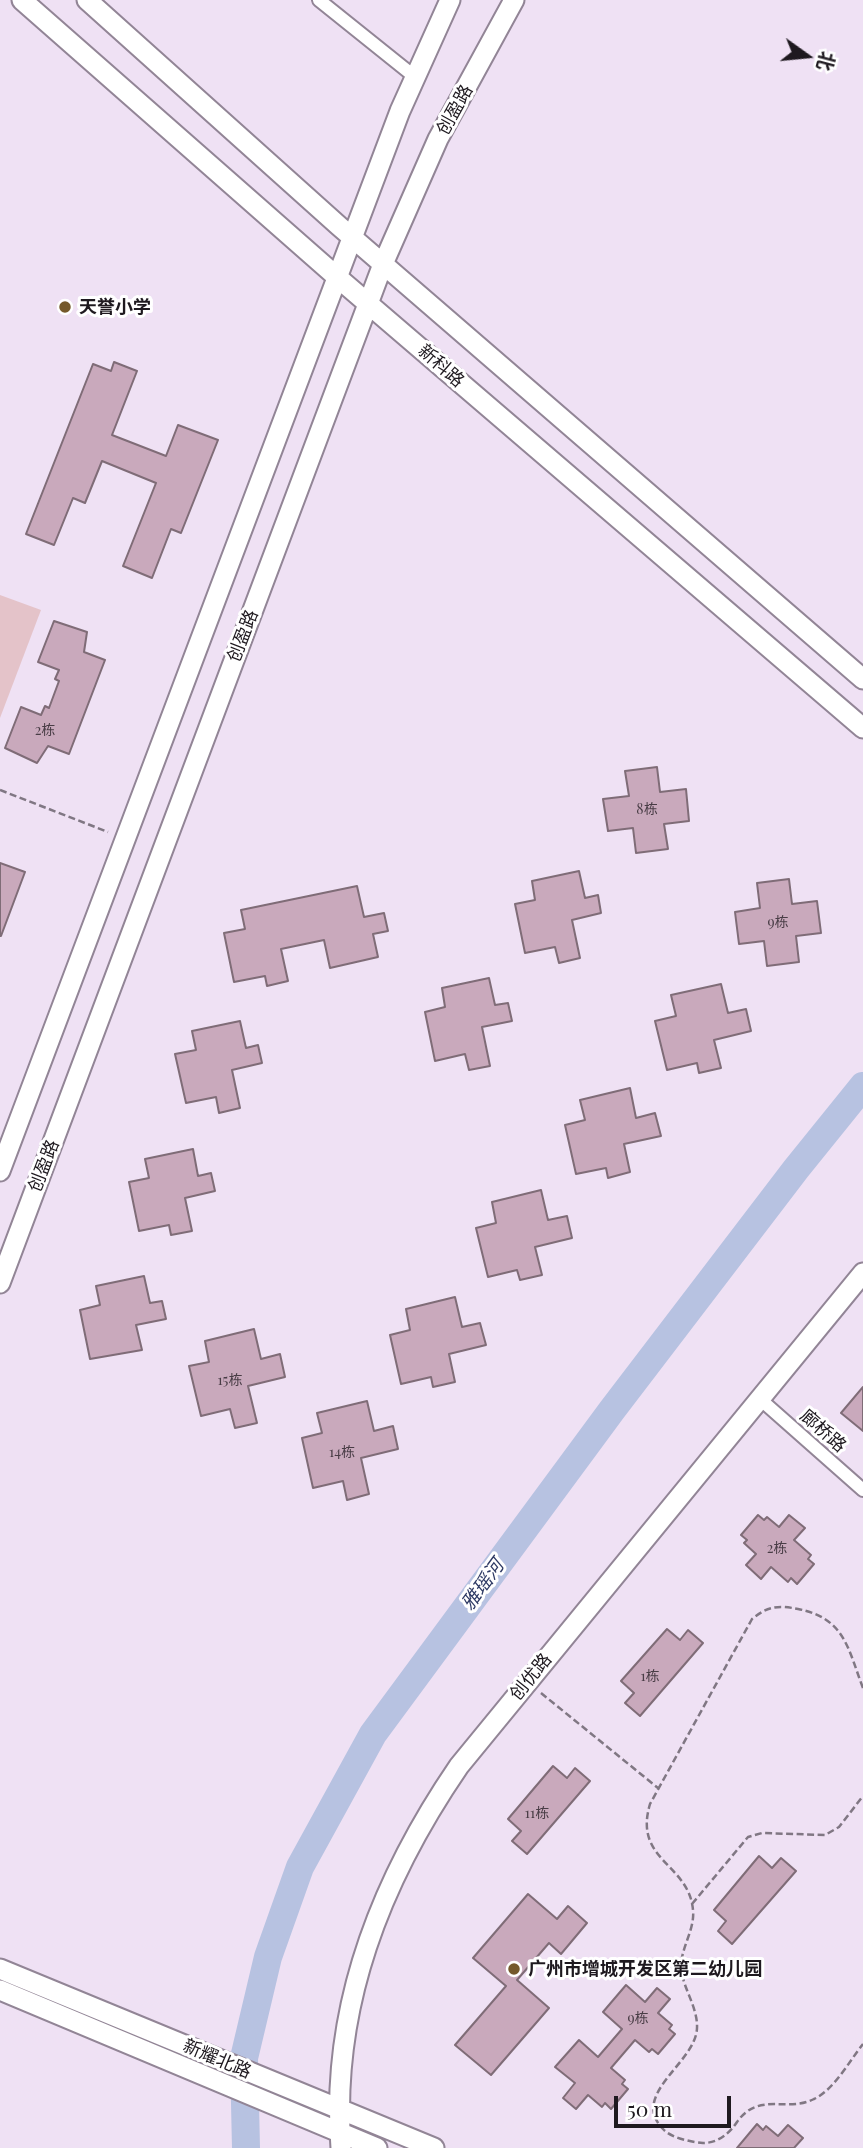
<!DOCTYPE html>
<meta charset="utf-8">
<style>
body{margin:0}
#map{position:relative;width:863px;height:2148px;overflow:hidden;background:#efe1f4;font-family:"Playfair Display","Noto Sans SC",serif}
canvas{display:block}
.north{position:absolute;left:772px;top:21px;width:70px;height:70px;-webkit-text-stroke:5px #fff;paint-order:stroke;rotate:105deg;font-size:19px;font-weight:700;line-height:28px;text-align:center;color:#1e191f}
.north::after{content:'';display:block;margin:auto;width:24px;height:32px;background:#1e191f;clip-path:polygon(50% 0,100% 100%,50% 72%,0 100%)}
.scale{position:absolute;left:614px;top:2096px;width:117px;height:32px;box-sizing:border-box;border:4px solid #1e191f;border-top:0;padding-left:9px;font-size:21px;line-height:24px;white-space:nowrap;color:#1e191f;-webkit-text-stroke:5px #fff;paint-order:stroke}
</style>
<div id="map">
<canvas width="863" height="2148"></canvas>
<div class="north">北</div>
<div class="scale">50 m</div>
</div>
<script>
const c = document.querySelector('canvas').getContext('2d');
c.lineJoin = 'round';
function fill(path, color) { c.fillStyle = color; c.fill(path, 'evenodd'); }
function strokePath(path, color, width, dash) { c.strokeStyle = color; c.lineWidth = width; c.lineCap = dash ? 'butt' : 'round'; c.setLineDash(dash || []); c.stroke(path); }
function drawText(font, color, halo, rows, align = 'center') {
  c.font = font + ' "Playfair Display","Noto Sans SC",serif'; c.lineWidth = 6; c.setLineDash([]); c.textBaseline = 'middle'; c.strokeStyle = halo; c.fillStyle = color; for (const [text, x, y, turn = 0] of rows) {
    c.save(); c.translate(x, y); c.rotate((+turn || 0) * Math.PI / 180); c.textAlign = isNaN(turn) ? turn : align; if (halo) c.strokeText(text, 0, 0); c.fillText(text, 0, 0); c.restore();
  }
}
fill(new Path2D(`
 M0,595L41,610L0,718Z`), '#e4c3c9');
strokePath(new Path2D(`
 M246,2148L244,2058L268,1957L300,1867L373,1734L612,1410L796,1169L863,1086`), '#b7c2e1', 28);
const building = new Path2D(`
 M114,362L137,371L112,435L166,456L178,425L218,440L181,533L171,529L152,578L123,566L156,483L102,461L85,503L73,498L54,545L26,534L93,364L111,371Z
 M54,621L87,632L84,652L105,660L69,754L48,746L37,763L5,748L21,707L41,715L45,706L49,708L59,681L55,679L59,670L38,662Z
 M657,767L660,792L686,789L689,821L664,824L668,849L636,853L633,828L608,831L603,799L629,796L625,771Z
 M0,863L25,872L1,936H0Z
 M579,871L585,898L598,895L601,913L572,920L580,958L559,963L555,947L525,953L515,904L535,900L532,881Z
 M789,879L792,904L817,901L821,933L796,936L799,962L767,966L764,941L739,944L735,912L760,908L757,883Z
 M357,886L364,917L384,913L388,931L373,934L378,957L330,968L324,940L281,949L288,981L267,986L265,976L234,982L224,933L245,929L241,910Z
 M489,978L495,1005L508,1003L512,1021L482,1027L490,1066L469,1070L465,1054L435,1061L425,1012L445,1007L442,988Z
 M721,984L728,1013L746,1009L751,1031L714,1040L721,1068L699,1073L697,1063L667,1070L655,1021L676,1016L671,995Z
 M240,1021L246,1048L258,1045L262,1063L232,1070L240,1108L219,1113L216,1097L186,1103L175,1054L196,1050L192,1031Z
 M630,1088L636,1118L655,1113L661,1136L624,1144L630,1172L608,1178L606,1168L576,1174L565,1125L585,1120L580,1100Z
 M193,1149L198,1176L211,1173L215,1191L185,1198L192,1231L171,1235L169,1225L139,1231L129,1182L149,1178L145,1159Z
 M541,1190L548,1220L567,1216L572,1238L535,1247L542,1275L520,1280L517,1270L488,1277L476,1228L496,1223L492,1202Z
 M144,1276L150,1303L162,1301L166,1319L136,1325L142,1350L90,1359L80,1310L100,1305L96,1286Z
 M455,1297L462,1327L480,1323L486,1345L449,1354L455,1382L433,1387L431,1377L401,1384L390,1335L410,1330L406,1309Z
 M254,1329L261,1359L280,1354L285,1377L248,1386L257,1423L235,1428L230,1409L201,1416L189,1366L209,1362L205,1341Z
 M863,1387V1431L841,1413Z
 M367,1401L374,1431L393,1426L398,1449L361,1458L369,1494L347,1500L343,1481L313,1488L302,1438L322,1433L317,1413Z
 M758,1515L764,1520L767,1517L779,1527L789,1515L805,1528L794,1540L811,1555L808,1559L814,1564L797,1584L791,1578L788,1582L771,1567L761,1579L746,1565L756,1554L744,1543L747,1540L741,1535Z
 M667,1629L680,1640L688,1630L703,1643L640,1716L625,1703L634,1693L621,1681Z
 M553,1766L567,1778L575,1768L590,1781L527,1854L512,1841L521,1831L508,1819Z
 M759,1856L772,1868L781,1858L796,1871L732,1944L718,1931L726,1921L714,1910Z
 M528,1894L557,1919L568,1906L587,1923L561,1954L549,1943L517,1980L549,2008L491,2075L455,2045L506,1986L473,1958Z
 M626,1985L645,2002L657,1988L670,1999L658,2013L672,2025L669,2029L675,2034L658,2054L652,2049L649,2052L635,2040L611,2068L625,2080L622,2084L628,2089L611,2109L605,2103L602,2107L588,2095L576,2109L563,2098L575,2083L555,2067L579,2040L598,2057L622,2029L603,2012Z
 M757,2124L763,2130L766,2126L778,2136L788,2125L803,2138L794,2148H737Z`);
fill(building, '#c9a9bc');
strokePath(building, '#7f6c77', 2);
const street = new Path2D(`
 M319,0L415,77
 M760,1399L863,1490`);
const secondary = new Path2D(`
 M22,0L337,277L863,728
 M87,0L339,226L863,679
 M0,1171L400,111L450,0
 M0,1283L383,264L438,139L514,0
 M0,1969L434,2148
 M0,1990L377,2148
 M341,2148C330,2007 381,1880 459,1766L863,1273`);
strokePath(street, '#928596', 16);
strokePath(secondary, '#928596', 23);
strokePath(new Path2D(`
 M0,790L108,832
 M863,1688C848,1649 845,1618 798,1609C778,1605 768,1606 752,1619L650,1804C633,1861 689,1863 693,1910C695,1930 681,1947 681,1967C682,1987 698,2007 697,2028C696,2063 629,2094 663,2129C671,2138 691,2142 703,2143C718,2143 729,2134 737,2122C759,2091 787,2113 814,2099C834,2090 850,2060 863,2044
 M541,1693L658,1788
 M692,1904L748,1837L762,1833L825,1835L839,1827L863,1796`), '#807783', 2.5, [7, 3.5]);
strokePath(street, '#fff', 12);
strokePath(secondary, '#fff', 19);
for (const [x, y, r, color] of [
 [65,307,7,"#74592b"],
 [514,1969,7,"#74592b"]
]) { const dot = new Path2D(); dot.arc(x, y, r, 0, 2 * Math.PI); c.fillStyle = color; c.fill(dot); strokePath(dot, '#fff', 2.5); }
drawText('14px', '#493d46', null, [
 ["2栋",45,731],
 ["8栋",647,810],
 ["9栋",778,923],
 ["15栋",230,1381],
 ["14栋",342,1453],
 ["2栋",777,1549],
 ["1栋",650,1677],
 ["11栋",537,1814],
 ["9栋",638,2019]
]);
drawText('18px', '#1e191f', '#fff', [
 ["创盈路",455,110,-61],
 ["新科路",441,366,41],
 ["创盈路",243,636,-69],
 ["创盈路",44,1166,-69],
 ["廊桥路",823,1431,41],
 ["创优路",531,1677,-51],
 ["新耀北路",217,2059,23]
]);
drawText('bold 18px', '#1e191f', '#fff', [
 ["天誉小学",79,307],
 ["广州市增城开发区第二幼儿园",528,1969]
], 'left');
drawText('italic 19px', '#2e3a64', '#fff', [
 ["雅瑶河",483,1585,-54]
]);
</script>
